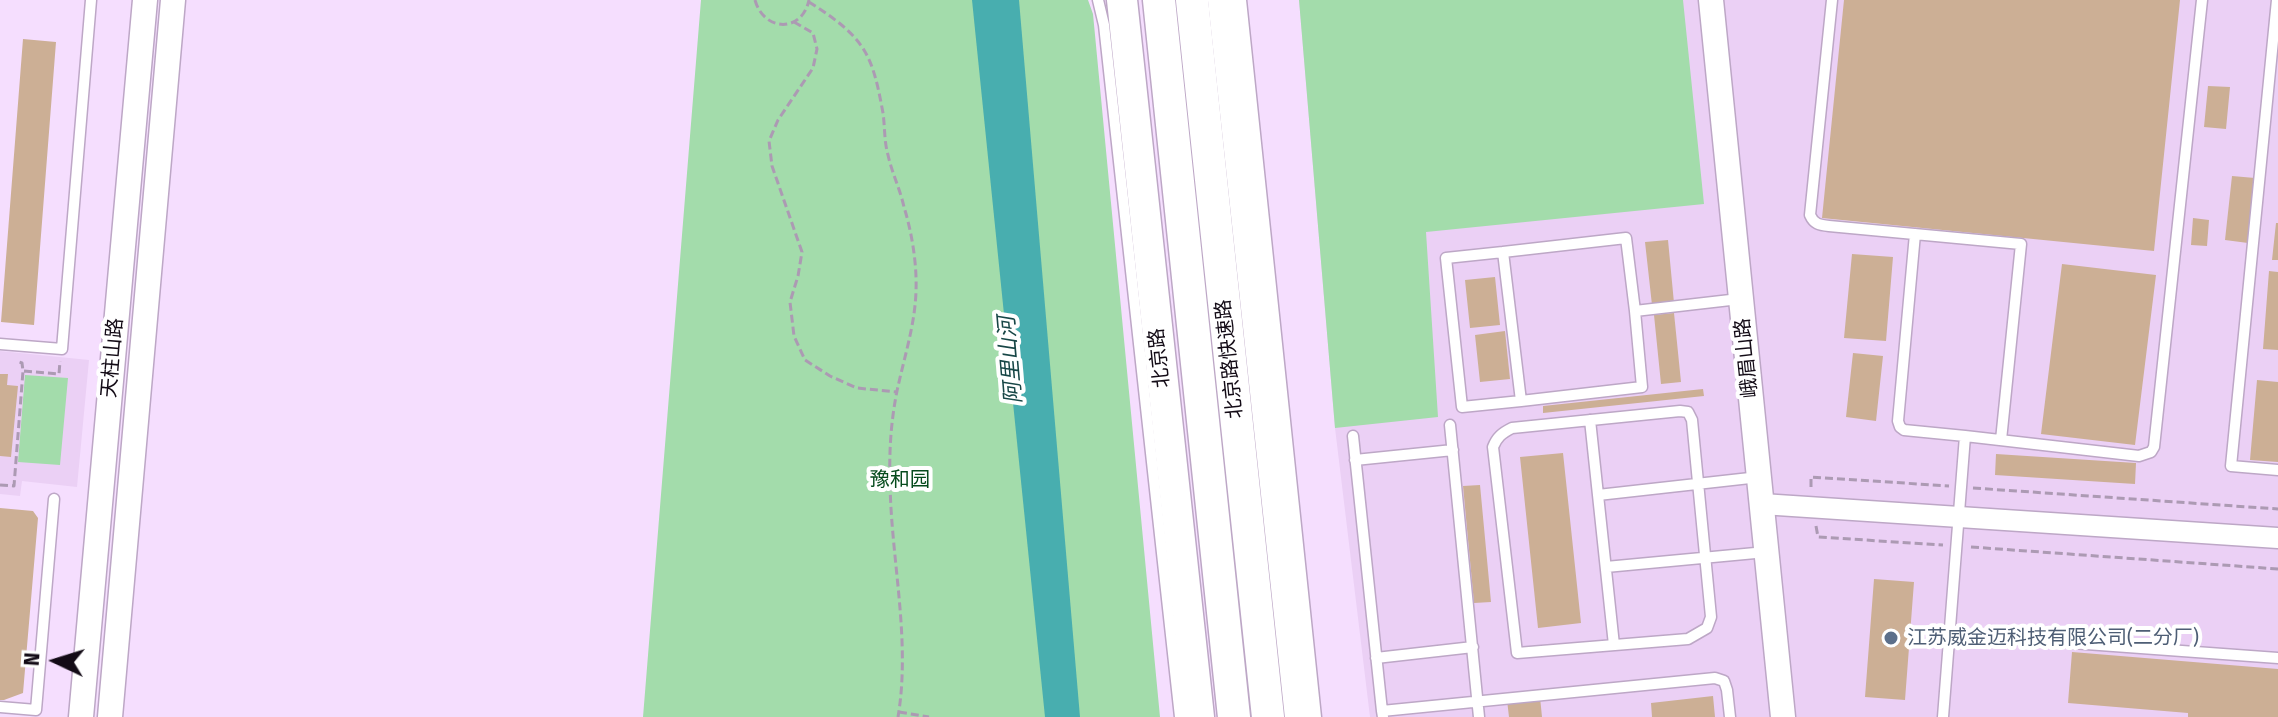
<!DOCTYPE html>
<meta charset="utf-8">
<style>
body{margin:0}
#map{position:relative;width:2278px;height:717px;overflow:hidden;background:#f5defe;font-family:"Fira Sans Condensed",sans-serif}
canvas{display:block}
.north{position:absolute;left:16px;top:621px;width:80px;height:80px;-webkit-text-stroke:6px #fff;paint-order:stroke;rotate:274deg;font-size:22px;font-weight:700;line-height:32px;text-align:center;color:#130b16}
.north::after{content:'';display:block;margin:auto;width:28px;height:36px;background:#130b16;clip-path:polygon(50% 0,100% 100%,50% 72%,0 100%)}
</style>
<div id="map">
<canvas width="2278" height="717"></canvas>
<div class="north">N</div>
</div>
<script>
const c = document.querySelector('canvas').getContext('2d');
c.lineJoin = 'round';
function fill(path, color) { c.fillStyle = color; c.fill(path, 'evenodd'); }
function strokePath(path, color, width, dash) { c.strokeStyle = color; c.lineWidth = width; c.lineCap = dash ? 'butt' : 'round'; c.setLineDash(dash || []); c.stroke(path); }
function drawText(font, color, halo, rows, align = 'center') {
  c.font = font + ' "Fira Sans Condensed","Noto Sans SC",sans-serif'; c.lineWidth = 8; c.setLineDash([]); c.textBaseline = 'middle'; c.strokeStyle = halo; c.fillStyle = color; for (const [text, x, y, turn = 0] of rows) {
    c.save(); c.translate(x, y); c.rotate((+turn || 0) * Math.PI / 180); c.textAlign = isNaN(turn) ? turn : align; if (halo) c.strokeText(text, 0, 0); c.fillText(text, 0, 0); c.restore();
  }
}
fill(new Path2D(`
 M1299,0H2278V717H1370L1335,428Z
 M0,351L89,360L77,487L22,481L20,496L0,494Z`), '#ebd0f5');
fill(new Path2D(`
 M701,0H1088L1093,14L1160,717H643Z
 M1299,0H1683L1704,204L1426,232L1438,417L1335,428Z
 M25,375L68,378L60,465L18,462Z`), '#a3dcab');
fill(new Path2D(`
 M972,0H1019L1080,717H1045Z`), '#48aeaf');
fill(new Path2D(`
 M1844,0H2180L2154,251L1822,218Z
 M23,39L56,42L34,325L1,322Z
 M2208,86L2230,87L2226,129L2204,127Z
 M2232,176L2255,178L2248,243L2225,240Z
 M2193,218L2209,220L2207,246L2191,245Z
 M2276,223H2278V260H2272Z
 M1668,240L1674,303L1652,305L1645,242Z
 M1852,254L1893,257L1886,341L1844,338Z
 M2062,264L2156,275L2135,445L2041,434Z
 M2269,271L2278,272V350L2263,349Z
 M1495,277L1500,325L1470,328L1465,280Z
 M1674,313L1681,382L1661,384L1654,315Z
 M1505,331L1510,379L1480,382L1475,335Z
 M1853,353L1883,356L1876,421L1846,417Z
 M0,374H8L7,385L18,386L11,457L0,456Z
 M2257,380L2278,382V462L2250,460Z
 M1703,389L1704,396L1543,413V406Z
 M1563,453L1581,623L1538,628L1520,457Z
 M1996,454L2136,463L2135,484L1995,475Z
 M1480,485L1491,602L1474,603L1463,486Z
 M0,508L33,511L38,518L23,693L4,700H0Z
 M1874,579L1914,582L1905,700L1865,697Z
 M2072,652L2278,669V717H2188V713L2068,703Z
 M1713,696L1715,717H1652L1651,703Z
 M1540,697L1542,717H1509L1507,700Z`), '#ccaf95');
const service = new Path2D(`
 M1098,0L1104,25L1180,717
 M1241,0L1316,717
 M1832,0L1810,215C1814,224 1819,225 1829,226L2021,244L2001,440
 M2277,0L2231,466L2278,470
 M1915,234L1898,421L1900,427L1904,430L1965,436L1943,717
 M1503,252L1446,258L1462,407L1521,401
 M1635,311L1626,238L1503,252L1521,401L1642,387L1635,311L1739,299
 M0,344L62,349L91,0
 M1680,411L1688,412L1692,420L1711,617L1707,628L1688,639L1517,653L1493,447C1497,437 1502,433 1512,428Z
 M1590,420L1614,645
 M1450,425L1479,717
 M1353,436L1382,711
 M1965,436L2139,456L2151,452L2154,447L2202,0
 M1355,460L1453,450
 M1598,495L1759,477
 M1606,567L1766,552
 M1949,634L2278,658
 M1376,658L1473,647
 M0,707L36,710L54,499
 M1383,717L1382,711L1715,678L1724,681L1727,690L1730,717`);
const minor = new Path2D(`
 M1762,504L2278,538`);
const tertiary = new Path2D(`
 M1711,0L1783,717
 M81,717L145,0
 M110,717L173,0`);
const primary = new Path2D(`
 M1122,0L1199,717
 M1223,0L1300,717`);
const trunk = new Path2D(`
 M1159,0L1234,717
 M1192,0L1268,717`);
strokePath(service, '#bda7c6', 13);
strokePath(minor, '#bda7c6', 23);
strokePath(tertiary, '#bda7c6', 27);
strokePath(primary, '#bda7c6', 33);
strokePath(trunk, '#bda7c6', 35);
strokePath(new Path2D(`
 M755,0C764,32 802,33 809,0
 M809,2C829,15 851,29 864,50C875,68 879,92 883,113C885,127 884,141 888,155C892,173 900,189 904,207C912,233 917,264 916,291C915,325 904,358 897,391C891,421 889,451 890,482C891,559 911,640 898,717
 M794,22L813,33L817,49L813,68L778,120L769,141L772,166L802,252L798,276L790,302L794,336L805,360L830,376L857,388L897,392
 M24,371L59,374L60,361
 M0,485L14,486L23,371L22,363L16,361
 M1811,487V477L1949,486
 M1973,488L2278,509
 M1816,526L1818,537L1943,545
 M1971,547L2278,569
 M899,712L929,717`), '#ac9ab3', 3, [8, 4]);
strokePath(service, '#fff', 10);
strokePath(minor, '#fff', 20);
strokePath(tertiary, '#fff', 24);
strokePath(primary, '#fff', 30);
strokePath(trunk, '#fff', 32);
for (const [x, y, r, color] of [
 [1891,638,8,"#5c6f8a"]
]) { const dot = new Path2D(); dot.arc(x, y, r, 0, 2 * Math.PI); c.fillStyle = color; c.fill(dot); strokePath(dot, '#fff', 3); }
drawText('20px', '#130b16', '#fff', [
 ["天柱山路",113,358,-85],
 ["北京路",1160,358,-96],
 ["峨眉山路",1747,358,-96],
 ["北京路快速路",1230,359,-96]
]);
drawText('20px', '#064b1d', '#fff', [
 ["豫和园",900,480]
]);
drawText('20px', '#4e5e75', '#fff', [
 ["江苏威金迈科技有限公司(二分厂)",1907,638]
], 'left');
drawText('italic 22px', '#174646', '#fff', [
 ["阿里山河",1011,360,-95]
]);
</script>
